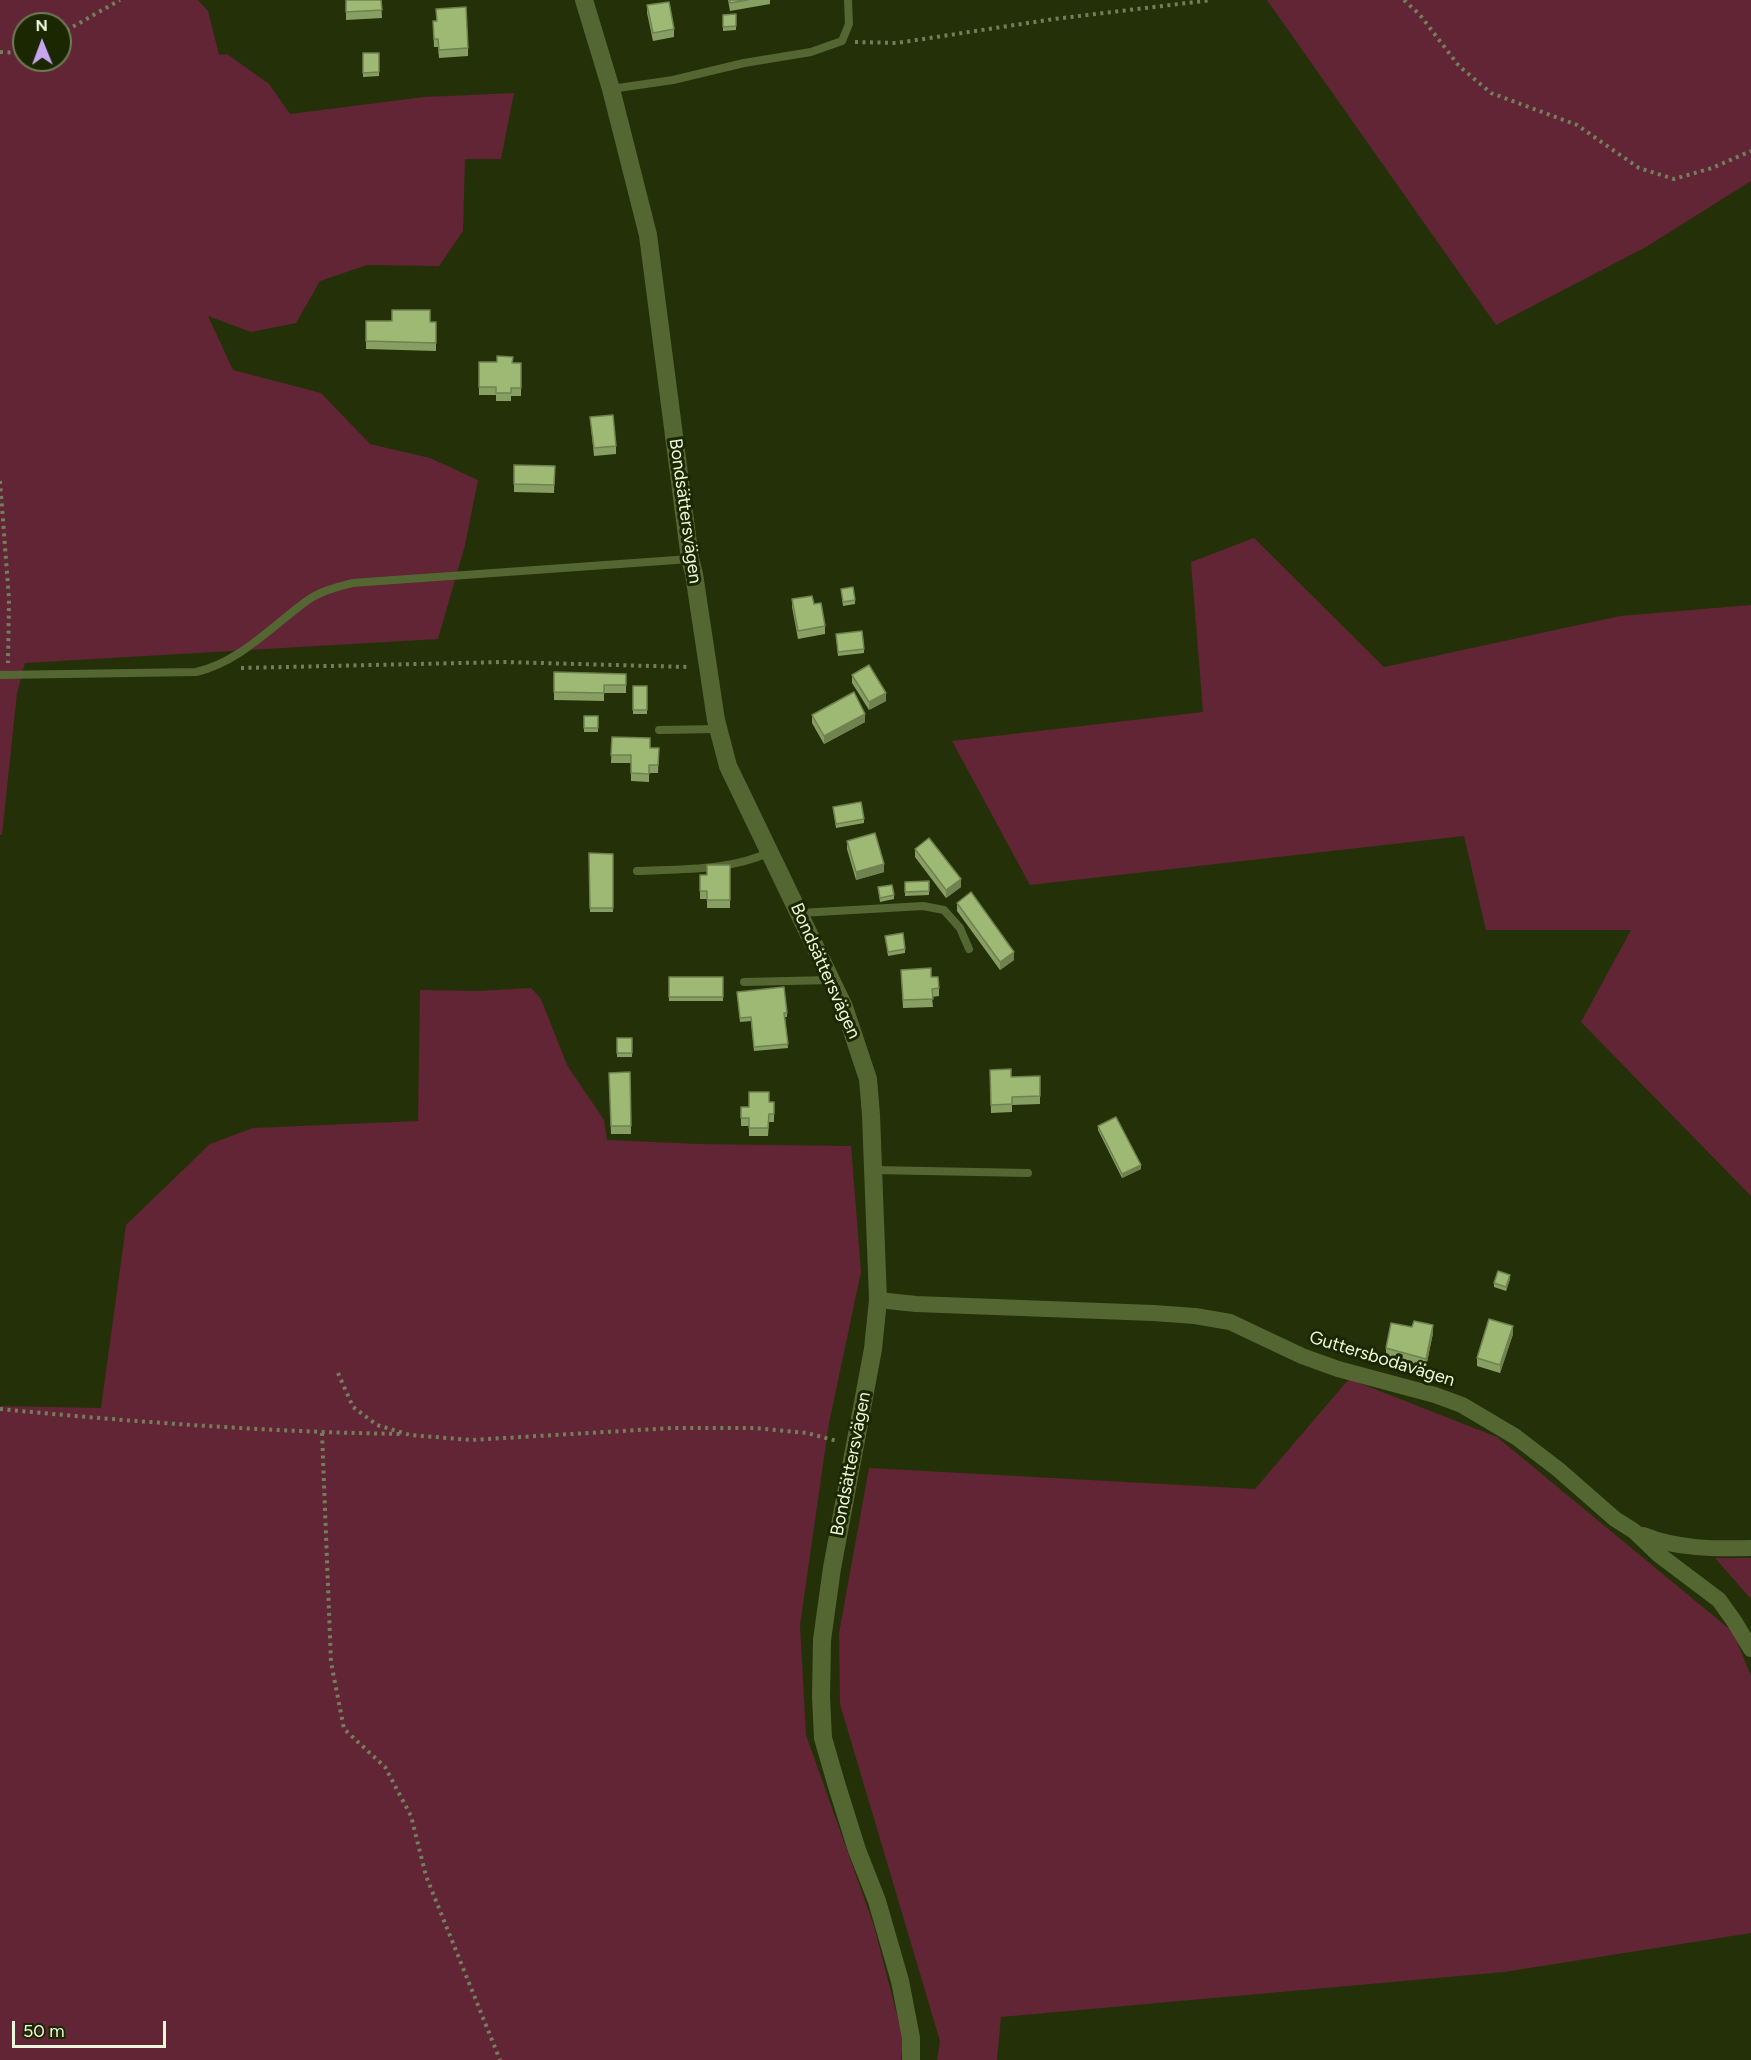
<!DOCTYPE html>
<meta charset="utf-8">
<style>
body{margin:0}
#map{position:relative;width:1751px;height:2060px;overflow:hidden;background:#243108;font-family:Figtree,sans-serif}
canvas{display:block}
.north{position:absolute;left:12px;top:12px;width:60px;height:60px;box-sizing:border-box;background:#1b2700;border:2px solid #6f7b58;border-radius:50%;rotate:359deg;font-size:16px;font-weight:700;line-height:24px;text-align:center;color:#ecf8db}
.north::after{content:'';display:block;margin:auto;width:21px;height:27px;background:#c8a5ef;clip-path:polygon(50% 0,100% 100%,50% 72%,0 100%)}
.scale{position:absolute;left:12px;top:2021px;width:154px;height:27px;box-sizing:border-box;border:3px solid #ecf8db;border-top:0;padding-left:8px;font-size:18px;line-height:21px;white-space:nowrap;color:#ecf8db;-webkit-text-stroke:4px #1b2700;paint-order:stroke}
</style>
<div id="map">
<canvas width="1751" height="2060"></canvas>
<div class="north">N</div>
<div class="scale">50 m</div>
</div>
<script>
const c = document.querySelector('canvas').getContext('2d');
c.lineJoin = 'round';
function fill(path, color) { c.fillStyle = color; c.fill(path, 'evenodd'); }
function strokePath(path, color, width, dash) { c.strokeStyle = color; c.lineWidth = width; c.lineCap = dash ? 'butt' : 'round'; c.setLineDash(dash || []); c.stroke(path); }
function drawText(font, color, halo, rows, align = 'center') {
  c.font = font + ' Figtree,sans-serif'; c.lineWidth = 6; c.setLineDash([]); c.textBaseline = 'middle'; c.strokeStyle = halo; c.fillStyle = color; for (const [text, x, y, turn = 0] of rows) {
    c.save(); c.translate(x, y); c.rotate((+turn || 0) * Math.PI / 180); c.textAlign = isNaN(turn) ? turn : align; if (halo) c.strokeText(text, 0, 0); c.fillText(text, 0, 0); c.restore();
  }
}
fill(new Path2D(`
 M0,0H198L208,11L219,55L227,54L269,84L290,114L424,97L514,93L501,159H465L463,231L439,266L367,265L320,281L296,323L251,332L208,316L233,370L321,393L370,444L430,458L478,480L465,545L438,639L25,663L17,693L2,835H0ZM24,24H60V60H24Z
 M1267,0H1751V181L1646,247L1496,325Z
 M1254,538L1384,667L1620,616L1751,605V1196L1581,1022L1631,930H1486L1464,836L1030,885L952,741L1203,712L1191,562Z
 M531,988L541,999L567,1065L604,1120L607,1140L700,1144L851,1146L861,1272L829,1423L800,1625L806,1735L874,1926L903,2038L901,2060H0V1406L101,1408L126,1225L210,1144L253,1128L418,1121L420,990L479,991Z
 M1349,1379L1497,1437L1733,1632L1751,1676V1933L1504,1972L1001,2017L997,2060H937L940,2041L840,1704L839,1633L869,1468L1255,1489Z
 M1715,1558H1751V1599Z`), '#612535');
strokePath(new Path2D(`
 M1404,0L1420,15L1459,66L1491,93L1577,125L1639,168L1674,179L1712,168L1751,151
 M60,34L120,0
 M855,42L897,43L1054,19L1212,0
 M0,52L24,53
 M0,481L9,599L8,663
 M241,668L504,662L689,667
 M338,1373L353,1407L377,1425L410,1435L471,1440L672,1428H755L807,1433L837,1441
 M0,1409C134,1422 268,1432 403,1434
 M322,1433L331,1662L344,1729L385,1767L411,1816L426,1876L500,2060`), '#737f5b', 4, [3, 4.5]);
strokePath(new Path2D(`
 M611,89L673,80L744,63L811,52L842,41L849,24L848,0
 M0,675L196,672C240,662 273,625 308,600C321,591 337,587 352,583L690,559
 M659,730L718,729
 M637,871C681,869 730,871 770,852
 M800,913L923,906L944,910L960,928L969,949
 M744,982L831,980
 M874,1170L1028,1173`), '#546732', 8);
strokePath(new Path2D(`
 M878,1300L916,1304L1153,1313L1195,1316L1230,1322L1302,1356L1338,1369L1435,1395L1462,1405L1516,1437L1559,1470L1615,1519L1634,1531L1658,1554L1719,1600L1734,1621L1751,1649
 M1643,1535C1677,1549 1715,1549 1751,1548`), '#546732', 16);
strokePath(new Path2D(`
 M584,0L611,89L648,235L690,559L694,574L716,720L728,766L844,1007L868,1079L871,1115L878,1300L873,1349L832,1568L822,1640L821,1697L823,1738L836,1783L857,1850L877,1901L900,1981L911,2038V2060`), '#546732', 18);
fill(new Path2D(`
 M346,0H381L382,18L346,20Z
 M728,0H770V4L730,11Z
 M647,5L674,29V37L653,41L647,13Z
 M436,9L468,48V56L439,58L438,47H434L433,21H437Z
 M736,14V30L723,31V15Z
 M363,53H379V76L363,77Z
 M366,321L436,322V351L366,349Z
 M479,362L521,363V396H511V401H496V395H479Z
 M590,417L616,446V454L594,456Z
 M514,465L555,466L554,493L514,492Z
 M841,589L855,600V604L843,606Z
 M792,599L814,604L825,626V634L798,639L792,607Z
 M836,634L864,649V653L838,656Z
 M554,672L626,674V693H604V701L554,700Z
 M852,675L886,701L869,710L852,683Z
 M633,686H647V714H633Z
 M812,715L865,722L824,744L812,723Z
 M584,716H598V732H584Z
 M612,737L650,748H659L658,773H649V782L631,781V763H611Z
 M833,807L864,819V823L836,828Z
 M847,841L884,872L856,880L847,849Z
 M915,849L961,887L946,898L915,857Z
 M589,853L613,854V912H590Z
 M730,865V908H707V899H700V875H707Z
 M929,881V895L905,896V882Z
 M878,887L894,895V899L880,902Z
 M957,903L1014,960L1000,970L957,911Z
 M885,936L905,949V953L888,956Z
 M901,970L931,977L939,988V996L932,997L933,1007L903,1008Z
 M669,977H723V1001H669Z
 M737,992L787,1013V1017H785L788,1048L754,1051L751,1021L740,1022Z
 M617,1038H632V1057H617Z
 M990,1070L1011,1077L1040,1076V1104L1012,1105V1112L991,1113Z
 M630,1072L631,1134H611L609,1073Z
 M769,1102H774V1122H769L768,1136H749V1126H741V1107H749Z
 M1098,1126L1141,1169L1122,1178L1098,1130Z
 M1510,1279L1506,1291L1494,1287V1283Z
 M1433,1333L1426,1367L1386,1356V1348Z
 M1513,1334L1500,1373L1477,1366V1358Z`), '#889f63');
fill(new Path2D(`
 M886,693V701L869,710V702Z
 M865,714V722L824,744V736Z
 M884,864V872L856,880V872Z
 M961,879V887L946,898V890Z
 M1014,952V960L1000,970V962Z
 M1141,1165V1169L1122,1178V1174Z
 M1510,1275V1279L1506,1291V1287Z
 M1433,1325V1333L1426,1367V1359Z
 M1513,1326V1334L1500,1373V1365Z`), '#6f8250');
const building = new Path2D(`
 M346,0H381L382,10L346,12Z
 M730,0H748L730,3Z
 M669,2L674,29L653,33L647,5Z
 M466,7L468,48L439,50L438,39H434L433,21H437L436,9Z
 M736,14V26L723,27V15Z
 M363,53H379V72L363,73Z
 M392,310H430V322H436V343L366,341V321H392Z
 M497,356L513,357L512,363H521V388H511V393H496V387H479V362H497Z
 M613,415L616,446L594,448L590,417Z
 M514,465L555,466L554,485L514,484Z
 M853,587L855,600L843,602L841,589Z
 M812,596L814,604L821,603L825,626L798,631L792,599Z
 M862,631L864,649L838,652L836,634Z
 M869,665L886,693L869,702L852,675Z
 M554,672L626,674V685H604V693L554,692Z
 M633,686H647V710H633Z
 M854,692L865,714L824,736L812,715Z
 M584,716H598V728H584Z
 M612,737L650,738V748H659L658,765H649V774L631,773V755H611Z
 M861,802L864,819L836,824L833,807Z
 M875,833L884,864L856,872L847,841Z
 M929,838L961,879L946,890L915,849Z
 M589,853L613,854V908H590Z
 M707,865H730V900H707V891H700V875H707Z
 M929,881V891L905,892V882Z
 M892,885L894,895L880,898L878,887Z
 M971,892L1014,952L1000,962L957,903Z
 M903,933L905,949L888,952L885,936Z
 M931,968V977H938L939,988L932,989L933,999L903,1000L901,970Z
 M669,977H723V997H669Z
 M784,987L787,1013H784L788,1044L754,1047L751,1017L740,1018L737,992Z
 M617,1038H632V1053H617Z
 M1011,1069V1077L1040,1076V1096L1012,1097V1104L991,1105L990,1070Z
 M630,1072L631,1126H611L609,1073Z
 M749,1092H769V1102H774V1114H769L768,1128H749V1118H741V1107H749Z
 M1116,1117L1141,1165L1122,1174L1098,1126Z
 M1498,1271L1510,1275L1506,1287L1494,1283Z
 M1489,1319L1513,1326L1500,1365L1477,1358Z
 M1414,1321L1433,1325L1426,1359L1386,1348L1391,1323L1412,1327Z`);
fill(building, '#9eb973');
strokePath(building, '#6f8250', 1.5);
drawText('18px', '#ecf8db', '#1b2700', [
 ["Bondsättersvägen",685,511,82],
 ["Bondsättersvägen",825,971,66],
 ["Guttersbodavägen",1382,1359,17],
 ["Bondsättersvägen",851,1464,-79]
]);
</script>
